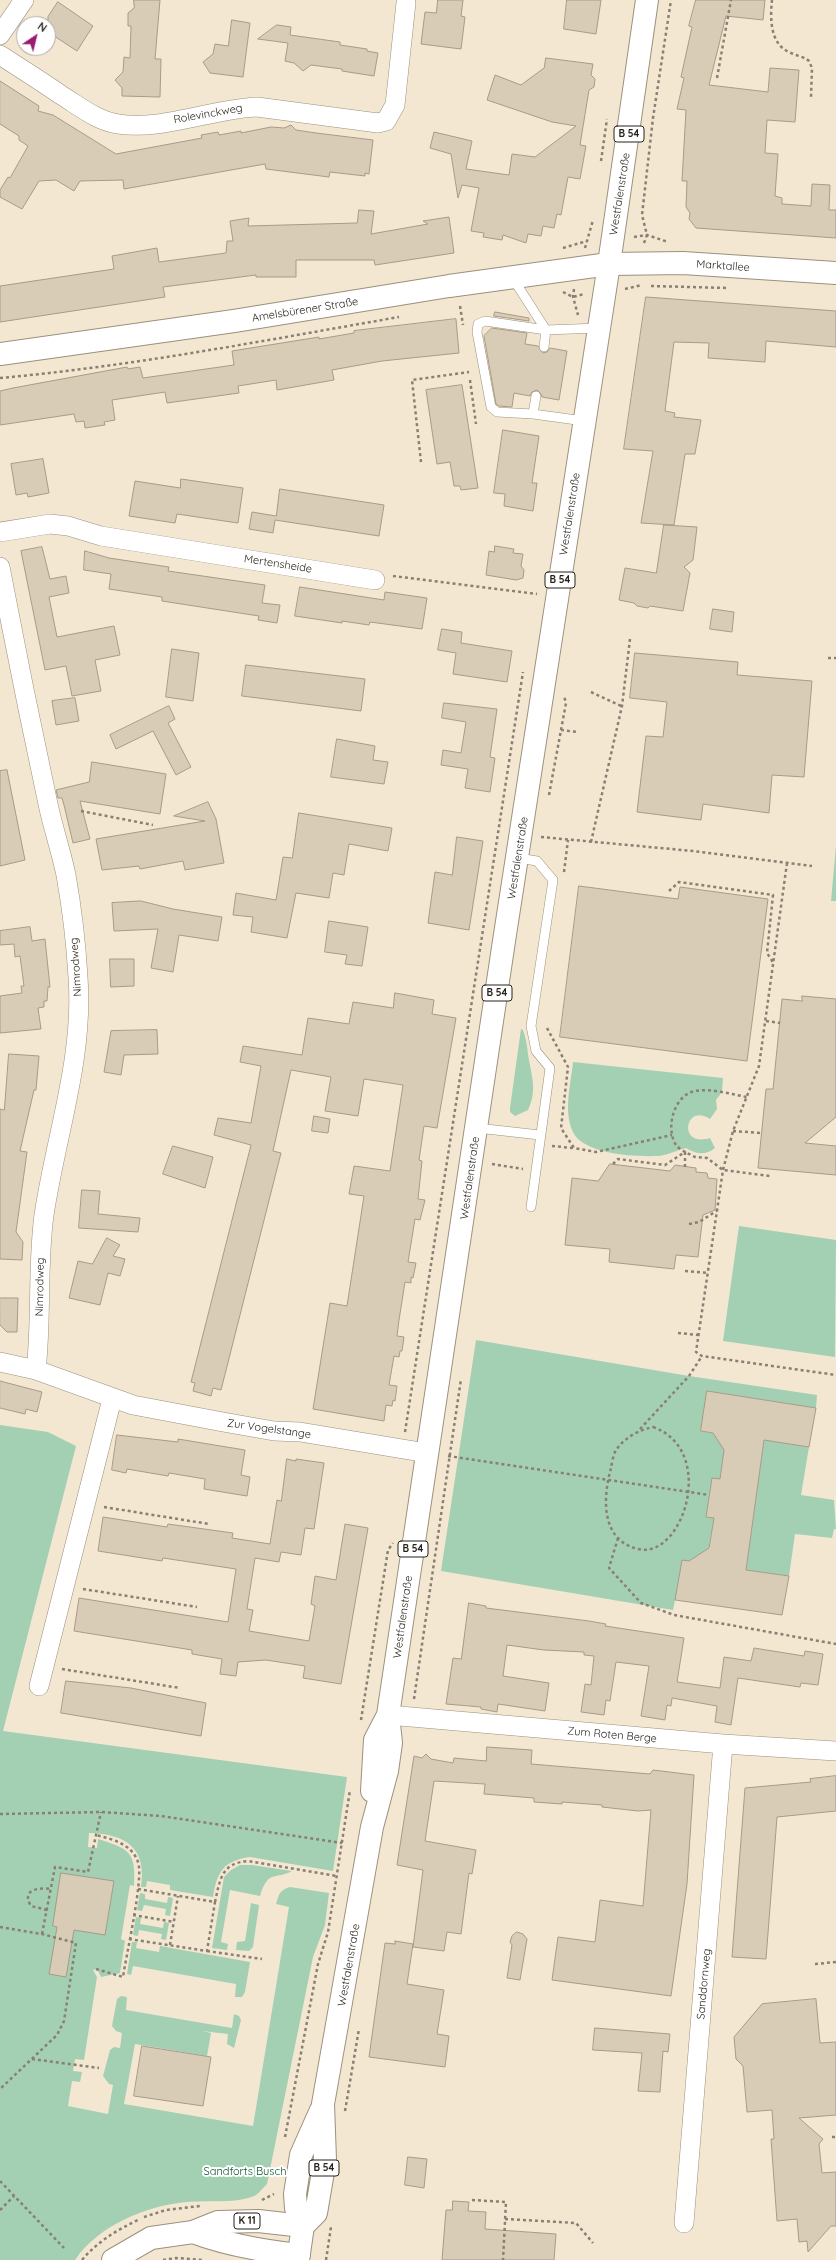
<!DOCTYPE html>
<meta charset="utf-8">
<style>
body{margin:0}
#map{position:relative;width:836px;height:2260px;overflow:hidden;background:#f3e7d2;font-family:Quicksand,sans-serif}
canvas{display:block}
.north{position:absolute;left:16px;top:16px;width:40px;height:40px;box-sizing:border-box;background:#fff;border:1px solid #a9a7a4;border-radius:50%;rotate:35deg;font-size:11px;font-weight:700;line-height:16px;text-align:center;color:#27221b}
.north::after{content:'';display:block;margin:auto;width:14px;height:18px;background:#991c74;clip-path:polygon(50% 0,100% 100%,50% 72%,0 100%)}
</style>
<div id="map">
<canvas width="836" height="2260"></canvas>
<div class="north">N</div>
</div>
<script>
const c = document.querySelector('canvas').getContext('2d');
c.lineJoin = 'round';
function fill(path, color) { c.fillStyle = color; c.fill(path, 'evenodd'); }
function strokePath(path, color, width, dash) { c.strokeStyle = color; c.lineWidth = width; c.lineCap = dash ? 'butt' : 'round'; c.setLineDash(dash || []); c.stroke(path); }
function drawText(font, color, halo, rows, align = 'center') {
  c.font = font + ' Quicksand,sans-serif'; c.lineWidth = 4; c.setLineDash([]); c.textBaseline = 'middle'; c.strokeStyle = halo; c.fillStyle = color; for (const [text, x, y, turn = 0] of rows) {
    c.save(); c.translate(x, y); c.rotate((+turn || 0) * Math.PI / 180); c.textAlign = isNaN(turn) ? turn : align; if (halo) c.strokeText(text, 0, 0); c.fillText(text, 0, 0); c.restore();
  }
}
fill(new Path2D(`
 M836,846V901H831Z
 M521,1029L523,1030C526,1039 527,1045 528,1054C531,1075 538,1089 528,1110L515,1116L510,1112V1108Z
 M573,1062L723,1078L722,1092L716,1100L717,1109L710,1119C685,1102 677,1148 710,1138L715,1148C705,1156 696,1154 686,1148C677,1150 666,1156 657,1156C634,1157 583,1154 573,1132C563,1111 571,1084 573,1062Z
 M739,1226L836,1240L835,1357L723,1341Z
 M476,1340L689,1376L817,1395L816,1408L707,1391L701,1431L718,1434L725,1447L720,1479H712L706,1517L714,1518L708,1551L675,1600L673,1610L441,1571Z
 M0,1425L48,1432L76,1446L3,1731L347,1777L333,1871L250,1857C223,1861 217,1872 213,1897L170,1890V1885L147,1881L146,1887H141C147,1848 126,1834 89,1833L88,1847L97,1848L98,1839C130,1849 136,1852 134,1886L130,1885L121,1939L125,1941L120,1973L101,1977L97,1969L93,1970L97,1977L84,2060L75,2059L73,2071L82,2072L80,2082L72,2081L68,2106L108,2114L113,2085L109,2084L103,2076L110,2050L114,2047L120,2048L122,2033L116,2031L112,2026L117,1999L121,1996L127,1997L126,2010L232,2028L234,2014L239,2016L241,2020L234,2048L227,2044L228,2034L202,2031L211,2033L207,2056L135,2044L124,2104L253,2126L289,1907L276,1904C279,1895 279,1890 290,1887L329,1893L325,1925L313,1957L267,2184C264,2187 260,2192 256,2195C240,2204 206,2200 186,2202C146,2206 99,2225 75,2260H0Z
 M764,1440L809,1447L801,1495L834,1500L836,1529H834L832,1538L795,1534L789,1576L746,1570Z
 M240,1865H252L292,1871C276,1880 268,1869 260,1896L230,1890L221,1942L228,1944L227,1950L212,1948L224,1877L231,1870Z
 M140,1893L145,1894V1899L167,1903L168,1897L173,1898L170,1916L165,1915L166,1909L144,1905L142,1911L137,1910Z
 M251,1903L259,1905L253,1947L249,1951L236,1950L237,1942L245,1941Z
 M136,1917L141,1918L140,1924L163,1928L164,1922L169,1923L166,1940L161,1939L162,1934L139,1930L138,1936L133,1935Z
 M132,1942H137L136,1948L159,1952L160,1946L250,1962L245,1992L242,1997H235L236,1984L133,1966L131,1975L127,1974Z`), '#a3d0b2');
const building = new Path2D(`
 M134,0H160L155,59H161L160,97L122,96V88L115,80L123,72L124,57L130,58L131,26H128V13L134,8Z
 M438,0H463L461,16L465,17L461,49L421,44L425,12L436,13Z
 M567,0H601L596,34L564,29Z
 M696,0H765L763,20L726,16L709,85L768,92L770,68L799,70L795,122L767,120L765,153L778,154L775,196L782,198V204L811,206L812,184L830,185L829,210H836V238L696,228L689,219L690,213L686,207L687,181H682L686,110L677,109L684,78L681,77L692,27L689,26Z
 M58,2L93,26L77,51L48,32V17Z
 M232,20L250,23L243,77L210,73L203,62L213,54L215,44L228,46Z
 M277,25L291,27L290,35L340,42V45L367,49V51L378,53L374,76L342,71V69L311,65L303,71L294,63L285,61L288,43L258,39Z
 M546,58L593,64L591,75L595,79L594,87L589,90L580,145L586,146L580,179L568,177L561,215L557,214L554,228L543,226L541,236L528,234L526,243L503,235L502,240L483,237L484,233L471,231L479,188L462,185L458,198L451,154L430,148L434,132L472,141L466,169L509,175L512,154L535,157L576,126L552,122L487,100L495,75L521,85L544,68Z
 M0,81L39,106L38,111L53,115L116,154L202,138L201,135L218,132L219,135L241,131V133L271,127L284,128L291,125L296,130L316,133L373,140L369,174L365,173V176L330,172L329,177L266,169L265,164L124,189L123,180L80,181L74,191L56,180L39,181L22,209L0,197V190L8,177L10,178L28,146L19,140V136L0,124Z
 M359,210L374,211L371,234L428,224L423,221L449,217L454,253L375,265L374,260H296V277H256V275L163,287L165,297L0,322V286L114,269L112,256L157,248L159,262L226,253L227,241H233L230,221L249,218L248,226L357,223Z
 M646,297L836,311V347L766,341L765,362L708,358L709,343L674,342L665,411L675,413L674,417L701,420L695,454H685L674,525L641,523L653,451L624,449Z
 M495,312L529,318V321L494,316Z
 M456,319L459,353L382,361L332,370L334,380L277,390L276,380L238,386L239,393L167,403L165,392L112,400L115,420L104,422L105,425L85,428L84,421L76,422L74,414L0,425V391L13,388L127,367L128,369L140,367L143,378L234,365L232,351L319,337V339L354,333V331Z
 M492,328L527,333L525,344L538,346L543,353L547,352L550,348L567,351L559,400L542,397L541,394L537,390L532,392L530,396L514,393L512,407L499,406L496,404L484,336Z
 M462,385L478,488L461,490L460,486H454L450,462L437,464L426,390Z
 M503,430L539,436L532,483H537L533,511L504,506L505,494L494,493Z
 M43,459L49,493L28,497L27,493L16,495L11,464Z
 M181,479L243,488L238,523L177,514L175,523L129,516L135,481L180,488Z
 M280,489L384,505L379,536L275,520L273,533L249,529L252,512L276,516Z
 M664,525L697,527L693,560L684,567L690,573L683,611L650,606L648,608L637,606L634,603L619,600L625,568L656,573Z
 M495,546L514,549L513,553L523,554L521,566L524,570L523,578L516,580L486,575L489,551L494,552Z
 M42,547L50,579L66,576L69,593L49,597L57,637L114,626L120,655L95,660L101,691L72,696L66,666L45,670L21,551Z
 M85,551L109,558L169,567L168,571L265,585L262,603L280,605L277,623L258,620L259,616L162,601V597L109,589L111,574L84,570Z
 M300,587L384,600L385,592L427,598L422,629L370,622L369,625L342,621V623L295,616Z
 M713,609L734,612L732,632L710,629Z
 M442,629L462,632L461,643L512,651L507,682L453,674L456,653L438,650Z
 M172,649L199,653L193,701L166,697Z
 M635,653L738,662L737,675L812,681L804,777L772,775L769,813L703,804L701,820L637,812L646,736L663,737L667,702L630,698Z
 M246,665L365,679L361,711L242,696Z
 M75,698L79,721L56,725L52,701Z
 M444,703L497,709L490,757L495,758L490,792L465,788L468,769L441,765L443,750L461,753L466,722L442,718Z
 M169,706L175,719L168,723L191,767L176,775L153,731L116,749L110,735Z
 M337,739L375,746L373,760L388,762L384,784L331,777Z
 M92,762L166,774L160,814L80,801L90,839L73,843L64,805L62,798H58L56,790L89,782Z
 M7,770L25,860L0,866V771Z
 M208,802L216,819L224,863L185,870L183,861L140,869L139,866L102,870L96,839L205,821L174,816Z
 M299,813L392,828L388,851L349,844L344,875L333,873L329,898L296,893L287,938L251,932L253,917L233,915L236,893L276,900L283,857L292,858Z
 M457,837L483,841L469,930L428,923L435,872L452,875Z
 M579,886L678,899L680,887L768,899L747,1061L560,1037Z
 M141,901L173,909L222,917L218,941L179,935L173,972L151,968L158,929L114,931L112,903Z
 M329,921L368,927L362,966L345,964L347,955L325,952Z
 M30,927L32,941L45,939L50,987H48L47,1001H44V1007L38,1008L41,1029L0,1033V996L22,993L21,986H24L20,956L15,957L14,944L0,945V931Z
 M110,959H134V986L111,987Z
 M395,993L434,1000L432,1014L456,1018L437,1128L424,1126L419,1160L422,1161L418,1199L425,1200L420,1220L415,1219L408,1262L416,1263L413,1278L411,1277V1283L405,1282L399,1320L397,1336L404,1337L402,1351H400L399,1357L394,1356L389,1385L397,1386L395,1401L393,1400L392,1406L386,1405L384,1421L313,1409L330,1303L347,1306L364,1196L349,1194L354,1166L390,1171L403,1085L364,1079L358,1116L325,1111L331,1077L291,1070L273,1151L281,1153L221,1390L213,1388L211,1396L193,1391L195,1383L191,1382L251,1145L214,1135L218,1118L251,1123L261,1066L240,1062L243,1046L302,1055L308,1018L349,1024L353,1002L393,1008Z
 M802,996L836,999V1117L805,1143L836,1146V1175L758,1168L766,1089H773L782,999L802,1001Z
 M157,1030L158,1054L124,1055L121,1075L104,1072L111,1031Z
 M9,1054L39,1056L36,1090H34L20,1151L27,1152L16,1232L23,1242L22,1260L0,1259V1109L4,1110Z
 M314,1116L330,1119L328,1133L312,1131Z
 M173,1146L213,1157L205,1188L163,1174Z
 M610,1164L670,1171L675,1165L696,1168V1172L707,1173L708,1178L717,1179L715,1210L703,1215L698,1257L676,1255L674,1269L609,1262L610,1249L565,1245L572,1178L598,1181Z
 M82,1190L100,1191L98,1214L140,1218L138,1232L79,1228Z
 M107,1238L120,1245L113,1256L125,1259L120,1276L108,1273L100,1305L69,1298L78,1261L92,1264Z
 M0,1298H18L17,1332H7L0,1325Z
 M0,1381L42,1392L37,1412L26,1409L25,1414L0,1408Z
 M707,1391L816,1408L809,1447L764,1440L746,1570L789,1576L782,1615L675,1600L682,1560L689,1561L709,1548L714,1518L706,1517L712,1478L720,1479L724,1450L713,1433L701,1431Z
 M117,1435L178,1442V1439L245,1450L241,1475L250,1477L247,1496L204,1489L205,1479L169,1473L168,1476L127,1469L126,1473L112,1470Z
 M287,1459L296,1461V1459L324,1463L314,1529L305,1528L301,1555L281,1552L279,1562L255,1558L247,1609L253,1610L249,1631L309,1641L315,1606L311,1604L315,1576L336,1580L345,1524L368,1528L341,1684L303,1678L305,1666L266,1660L238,1662L236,1676L220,1674L222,1659L192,1654V1650L74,1631L79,1598L228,1622L236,1569L163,1558L162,1561L98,1551L103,1517L167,1527L168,1524L233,1533L232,1538L270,1544L277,1500L281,1501Z
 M469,1603L486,1606V1608L589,1621L606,1624L605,1626L684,1638L677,1682L720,1688L724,1657L751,1661L754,1648L804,1656L805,1651L823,1654L818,1685L801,1683L800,1687L738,1678L731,1725L715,1722L717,1706L672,1698L671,1706L667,1705L665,1720L641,1716L649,1666L616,1662L610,1701L606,1700L604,1715L581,1712L585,1684L591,1685L594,1656L584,1655V1652L544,1650L507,1645L503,1676L549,1683L545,1711L498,1704L497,1712L481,1709V1707L446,1704L453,1658L461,1659Z
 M66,1681L131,1688L206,1703L201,1736L61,1713Z
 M487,1747L532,1750L531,1764L650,1774L653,1770L694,1775L687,1884L671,1996L552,1980L558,1937L595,1942L600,1900L643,1906L651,1810L638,1811L602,1807V1805L562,1802V1804L534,1802V1798L484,1794L485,1784L434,1781L425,1841L476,1850L472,1874L469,1873L461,1934L447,1932L444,1951L413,1947L423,1870L397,1865L414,1756L422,1758L426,1754L431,1759L453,1763L454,1758L486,1761Z
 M836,1776V1811L777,1817L766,1959L732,1957L745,1788L811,1782L810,1779Z
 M61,1873L114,1881L105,1935L74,1930L66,1977L49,1974L57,1927L53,1926Z
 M517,1932L523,1934L527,1939L520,1980L507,1978L512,1945L510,1942L512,1936Z
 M395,1941L413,1944L407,1984L444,1990L437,2034L449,2036L445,2067L369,2057L385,1943L395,1944Z
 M816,1999L820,2043L836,2042V2115L799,2118L823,2139L819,2144L822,2173L836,2172V2226H831L808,2252L807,2241L799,2242L797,2219L777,2221L771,2139H774L772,2110L747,2112L743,2066L736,2059L734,2037L762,2004Z
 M595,2028L670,2034L668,2052L663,2051L660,2092L638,2091L642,2053L593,2050Z
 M142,2046L211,2057L203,2106L134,2096Z
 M408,2157L427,2159L424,2188L405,2185Z
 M453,2201L469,2202L468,2211L486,2212L485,2229L556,2234L554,2260H442L446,2210H452Z`);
fill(building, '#d8ccb7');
strokePath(building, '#a79b87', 1);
const service = new Path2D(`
 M512,277L546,330L544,347
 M536,396L533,414L584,421
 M533,414L497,412L491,407L477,332L478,324L485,321L546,330L599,328
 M518,858L537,861L553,880L531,1026L536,1051L550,1068L531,1207
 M477,1128L540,1135`);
const minor = new Path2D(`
 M0,35L24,0
 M0,55C20,68 41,81 61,95C79,106 97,121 118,124C161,131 212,109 257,107L378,123L386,121L395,105L406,3
 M0,532L50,524L68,526L101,536L375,580
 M0,567C15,646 31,725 48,804C53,828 61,851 66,875C72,909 76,943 78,977C84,1058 56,1135 44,1215C37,1267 42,1319 36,1370
 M0,1362L36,1370L133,1405L223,1422L274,1431L300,1432L427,1453
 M39,1686L112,1399
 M388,1715L723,1744L836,1751
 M684,2223L723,1744`);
const tertiary = new Path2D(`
 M0,354L234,321L449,286L609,264L683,263L836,273`);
const primary = new Path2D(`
 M372,1791L375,1740L388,1715
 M303,2226L316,2213L325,2160L323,2104L372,1827L387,1771L391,1743L388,1715L504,941L609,264L647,0
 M193,2232C227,2245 263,2251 299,2255
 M113,2260L151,2238L193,2232L218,2222L258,2221L303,2226
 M298,2260L303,2226L296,2208L295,2194L301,2155L321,2110`);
strokePath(service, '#9b907c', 10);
strokePath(minor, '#9b907c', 20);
strokePath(tertiary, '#9b907c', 24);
strokePath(primary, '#9b907c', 24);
strokePath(new Path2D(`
 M772,0C770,18 770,44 789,52C796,56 803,56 809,61L812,68L811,97
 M717,78L731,0
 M601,161L607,119
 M634,237L647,235L668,242
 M644,243L647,235L642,215L653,118L671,0
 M563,248L587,241
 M585,248L593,220
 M651,286L728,288
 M574,289L573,297L578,315
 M625,289L642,285
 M563,292L573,297L584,294
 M460,306L463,325
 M0,378C134,366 267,340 399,317
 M470,380L476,424
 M421,462L412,380L469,372
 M393,576L537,594
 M828,658H836
 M591,692L621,706
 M561,730L577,732
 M549,795L566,703L564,696
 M81,811L153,825
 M541,837L693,851L812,866
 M591,842L622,706L630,639
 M787,863L759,1066L733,1131L723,1170L696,1352L702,1356L836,1375
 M564,872L568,840
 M669,891L679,882L773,895L767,953L774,964
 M766,1021L780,1023
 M547,1028L568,1067L561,1128L574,1148L596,1152L672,1135
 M733,1131L761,1133
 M552,1146L573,1148
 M492,1164L523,1169
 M613,1164L618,1159L665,1165L685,1152C682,1150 678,1148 676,1145C665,1128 674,1095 695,1091C711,1088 730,1094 747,1097
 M685,1167V1152L695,1157L707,1158L723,1170L770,1176
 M689,1224L699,1222L718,1210
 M685,1271L708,1273
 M678,1333L699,1335
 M653,1427C718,1450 683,1560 638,1549C600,1540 603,1497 611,1468C612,1463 613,1455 616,1450C625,1437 639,1430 653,1427Z
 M640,1429L689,1376L702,1356
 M405,1432L523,672
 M448,1456L709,1495
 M104,1507L209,1524
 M618,1538L609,1568L641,1603L674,1615L836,1644
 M83,1589L197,1607
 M62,1669L180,1688
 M414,1699L461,1379
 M361,1720L388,1550L393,1543
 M0,1814L101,1812L161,1816L342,1843
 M138,1889L215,1902C220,1880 221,1863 248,1861L337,1876
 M47,1910L31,1906C21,1890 38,1887 51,1889
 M133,1915L174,1922
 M0,1927L42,1934L76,1943L64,2021L57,2035L0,2089
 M42,1934L55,1867L88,1872L101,1812
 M129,1939L207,1951L215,1902
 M170,1945L178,1896
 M207,1951L262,1959
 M815,1964L836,1962
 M96,1969L123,1977C126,1956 144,1878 138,1862C132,1844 112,1839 96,1835
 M32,2059L99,2068
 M345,2111L359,2029
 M285,2137L318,1964L328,1932L350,1790
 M832,2137H836
 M0,2181L64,2248
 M262,2200L274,2194
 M472,2200L506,2202L503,2260
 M0,2210L14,2196
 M144,2217L166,2210L200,2206
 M505,2219L576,2223L593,2243
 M82,2260C98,2241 117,2230 140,2219
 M163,2260L176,2258L203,2260
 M326,2260L331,2227`), '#898073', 2.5, [3, 3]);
strokePath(service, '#fff', 9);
strokePath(minor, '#fff', 19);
strokePath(tertiary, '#fff', 22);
strokePath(primary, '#fff', 22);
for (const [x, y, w] of [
 [629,134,30],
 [560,580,30],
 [497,993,30],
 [413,1549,30],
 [324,2168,30],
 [247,2221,26]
]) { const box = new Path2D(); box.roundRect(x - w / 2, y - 8, w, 16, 3); c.fillStyle = '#fff'; c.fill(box); strokePath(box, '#27221b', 1); }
drawText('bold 10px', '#27221b', null, [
 ["B 54",629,134],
 ["B 54",560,580],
 ["B 54",497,993],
 ["B 54",413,1549],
 ["B 54",324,2168],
 ["K 11",247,2221]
]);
drawText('11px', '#27221b', '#fff', [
 ["Rolevinckweg",208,114,-10],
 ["Westfalenstraße",620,194,-81],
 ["Marktallee",723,266,4],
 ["Amelsbürener Straße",305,310,-9],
 ["Westfalenstraße",570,514,-81],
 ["Mertensheide",278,564,9],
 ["Westfalenstraße",518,858,-81],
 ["Nimrodweg",76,967,-94],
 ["Westfalenstraße",470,1178,-82],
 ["Nimrodweg",40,1287,-89],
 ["Zur Vogelstange",269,1429,8],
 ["Westfalenstraße",403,1617,-82],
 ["Zum Roten Berge",612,1735,5],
 ["Westfalenstraße",349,1965,-80],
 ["Sanddornweg",704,1984,-85]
]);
drawText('11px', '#0a512e', '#fff', [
 ["Sandforts Busch",245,2172]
]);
</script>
